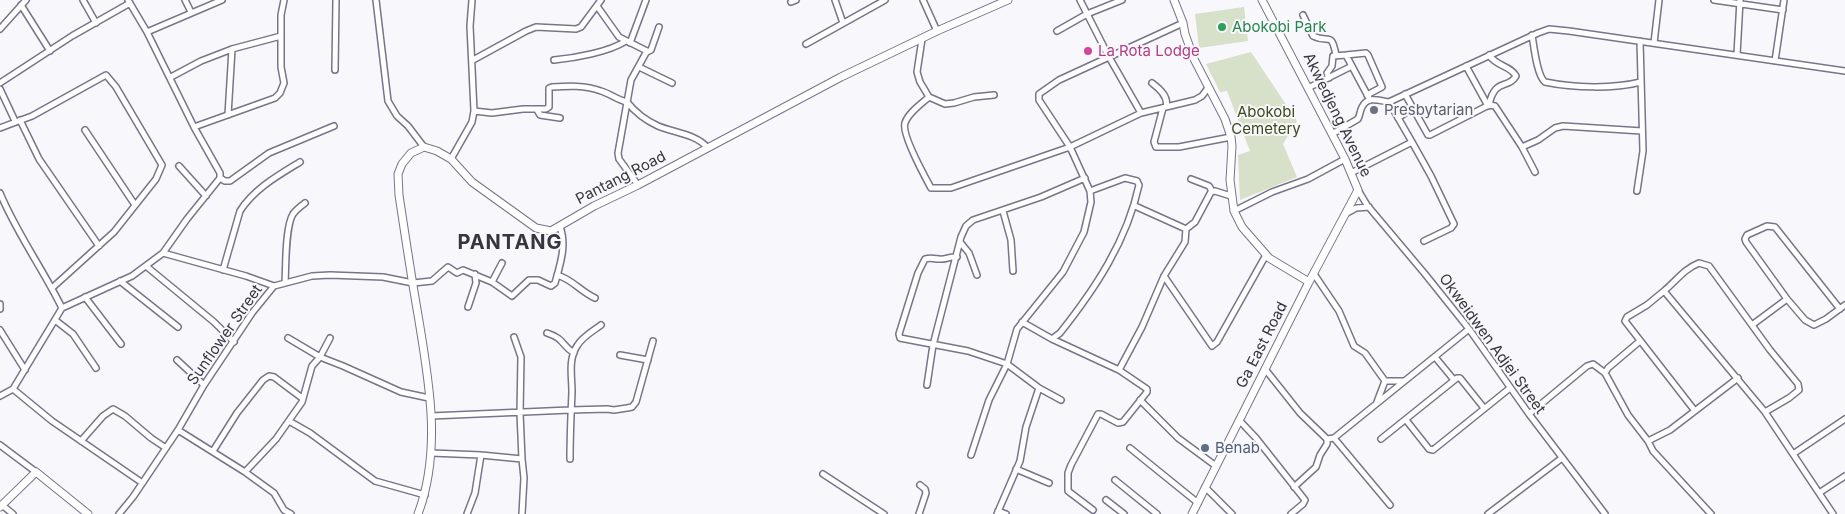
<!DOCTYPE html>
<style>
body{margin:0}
canvas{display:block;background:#f8f7fc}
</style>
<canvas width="1845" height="514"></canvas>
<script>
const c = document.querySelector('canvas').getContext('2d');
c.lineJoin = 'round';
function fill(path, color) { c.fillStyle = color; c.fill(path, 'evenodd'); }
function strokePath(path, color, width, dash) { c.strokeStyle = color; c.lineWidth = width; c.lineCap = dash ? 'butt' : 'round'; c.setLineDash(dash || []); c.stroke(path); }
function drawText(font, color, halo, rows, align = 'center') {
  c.font = font + ' Inter,sans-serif'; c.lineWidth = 4; c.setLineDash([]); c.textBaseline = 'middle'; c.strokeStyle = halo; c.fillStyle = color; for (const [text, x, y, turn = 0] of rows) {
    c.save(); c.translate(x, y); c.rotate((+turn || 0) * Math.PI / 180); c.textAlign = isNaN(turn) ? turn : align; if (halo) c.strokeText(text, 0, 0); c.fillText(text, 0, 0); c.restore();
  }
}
fill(new Path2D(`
 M1244,7L1248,41L1199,48L1195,14Z
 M1251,52L1297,121L1283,144L1297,177L1240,200L1238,155L1250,151L1227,91L1220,92L1206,64Z`), '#d7e0c9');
const street = new Path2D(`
 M83,0L96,23
 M128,0L147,32L194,127L220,173V178L187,219L163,253
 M185,0L191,12
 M376,0L388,101L397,116L408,126L424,147
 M835,0L843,23
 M923,0L937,31
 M1080,0L1109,57L1141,113
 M1714,0L1783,10
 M791,2L796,0
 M21,5L50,51
 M597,6L619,37L647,51L631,80L618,153L619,159L638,185
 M1087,14L1122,0
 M1303,15L1313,36C1329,44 1331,30 1336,55
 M0,29L26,0
 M1057,31L1087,14
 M147,32L222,0
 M1532,35C1534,47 1537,76 1545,82C1574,88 1613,89 1641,82
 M922,39L917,72L920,82L929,97L945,104L954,103L974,97L994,95
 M630,43L646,0
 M1654,43L1659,0
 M806,44L885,0
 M647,52L651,50L659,27
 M1346,55L1366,53L1368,55L1382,87L1367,95
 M1489,55C1497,67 1510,65 1516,76C1508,90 1495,77 1489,105
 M1737,55L1740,0
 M473,60L526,31L536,27L576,29L581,27L601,0
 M554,60C575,58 609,52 626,41
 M1775,61L1784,0
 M1466,66L1488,106
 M639,67L672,83
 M335,70L336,0
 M171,77L201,61L232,49L281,36
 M1329,78L1327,73L1332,66L1333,56L1346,55L1370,100
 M0,83L72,36L130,3
 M1152,83C1160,89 1169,97 1166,107
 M1308,88L1352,66
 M0,89L15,121
 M1405,94L1428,135H1430L1489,105L1495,106L1522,147L1535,172
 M929,97C921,104 908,113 905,123C901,133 925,177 931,188H951L1070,147L1141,113L1195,100L1202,96L1208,88
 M1163,108L1154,142L1156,147H1179L1231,137
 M537,110L540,115L560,118
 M474,111L492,113L523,109H546L549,107V88L552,87C568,86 585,85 601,91C611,94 617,100 627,102C635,112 647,121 658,126C675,133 696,134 708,148
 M228,115L232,49
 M1398,118L1413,108
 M20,120L39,159L99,246
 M194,127L275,98L280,93L284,83L281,67V15L284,0
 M0,128L32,116L106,75L116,87L162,165L156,179L114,232L52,288
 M85,130L135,205
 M1332,134L1358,119C1360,115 1360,111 1362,107C1368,95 1380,101 1389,102L1538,33L1549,29L1569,31L1845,71
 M1412,142L1431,176L1454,224L1451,228L1424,241
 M1522,147L1538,140L1555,128L1563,126L1642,131
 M451,159L472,122L474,111L470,26L472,0
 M179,166L206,196
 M1351,173L1412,142L1389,102
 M220,178L225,181H230L269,153L334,126
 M1191,179L1209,186L1212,191
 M1358,190L1367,205L1425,274L1469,329L1529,414L1605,514
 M1637,191L1643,151L1640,41
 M0,193C17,234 43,269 62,308
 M1135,206L1186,229
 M1003,211L1011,240L1013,271
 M1234,211L1272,192L1308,179L1345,159
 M1347,213L1356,208L1369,207
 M960,242L969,253L977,275
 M957,257C950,256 945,260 939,259C933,259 931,257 925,259L918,273L899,334L900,338L968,351L1007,364L1039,388L1061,400
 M146,266L214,322L234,342
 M223,270L240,211C254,189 277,176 300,162
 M1314,274L1339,311L1354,346L1365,353L1385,381
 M557,275C572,279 581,292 595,298
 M1164,276L1212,346L1217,342L1266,255
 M120,281L178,327
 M492,282L502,263
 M285,283C286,267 285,227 293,214C296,210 301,206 305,203
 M1664,291L1647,305L1627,317L1625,321L1695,411
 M85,297L121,344
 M1787,299L1746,242L1745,239L1747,235L1767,226L1775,227L1840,309
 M0,304V309
 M468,307L476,283L475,274
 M55,320L73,334L96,368
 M1022,322L1052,339L1119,370L1147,389V392L1123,422L1118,423L1101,414H1098L1071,465L1068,473V491L1093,510
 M1752,325L1787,299L1805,320L1814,325L1826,319L1845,305
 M0,330L25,370
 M547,333C565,339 561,345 574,353
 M514,337L521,357L520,413L522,459
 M288,338L320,357L343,366L401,392L429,398
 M1052,339L1060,333C1095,289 1127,241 1139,185L1137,181L1125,178L1090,191
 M1640,341L1608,368L1605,373L1628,415L1648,441
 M620,355L648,360
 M1435,357L1454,380
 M177,360L204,385
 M1265,369L1300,413L1327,439L1334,438
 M1119,370L1142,327L1164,276L1185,242L1186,229L1195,222L1211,192L1215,191L1231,196
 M1385,381H1403
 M927,385L933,345L961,237L966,226L973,220L1041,197L1085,178
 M13,389L52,421L141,482
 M0,396L13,389L62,308L132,276L163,253L246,276L274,286
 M1140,400L1178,438L1216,466
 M1377,402L1385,381
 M1765,412L1789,398L1799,390L1798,384L1770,350L1709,266L1699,263C1684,269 1676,281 1664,291L1765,412L1833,514
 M1529,414L1587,366L1593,364L1605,373
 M431,416L570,410L607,409L614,410L627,408L632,407L636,402L653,341
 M1239,420L1256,438L1305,500L1303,504L1291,514
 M1406,420L1429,449L1433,450L1510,388
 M289,421L310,433L375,481L425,495
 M178,430L245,472L274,493L284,510L291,514
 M1334,438L1469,329
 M1334,438L1390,505
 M1381,439L1457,378H1460L1484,408
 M81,441L103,416L113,409L125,416L151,438L166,448
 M0,445L36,472
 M1130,448L1198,503
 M213,451L237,413L263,380L269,376L274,377L302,398
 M431,453L481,455L522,459L524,478L522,514
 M1793,454L1845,419
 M971,455L989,400L1007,364L1017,329L1063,272L1084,232L1091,202L1090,191L1070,147L1039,100V94L1059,80L1183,23
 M570,459C570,436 571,414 572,392C572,376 568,360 577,346C582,337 593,331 601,325
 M1016,469L1049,483
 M245,472L276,439L302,402L312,366L320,357L330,338
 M823,474L884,514
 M1115,480L1157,514
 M1205,487L1232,514
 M1294,487L1316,467L1320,455L1327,444V439
 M1819,493L1845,476
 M1106,500L1124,514
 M2,505L13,514
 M998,511L1006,514
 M119,514L133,497L178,430L204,385L252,313L274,286L312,276L330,275L383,277L413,283L432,281L448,267L457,273L463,270L492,282L512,296L529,280H538L551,286L555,283C560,265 567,245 560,227
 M467,514L475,493L481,455
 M919,514L926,493L925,489L920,485
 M997,514L1020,461L1026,427L1039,388
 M1488,514L1562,458
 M1711,514L1653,451L1648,441L1670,430L1738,378`);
const secondary = new Path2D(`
 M1174,0L1183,23L1185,34L1194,59L1225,119L1231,137L1232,146L1230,180L1234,211L1242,227L1269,258L1309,282
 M0,507L36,472L88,514
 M418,514C442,450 429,381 418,315C411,275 405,235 399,195L398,174L402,164L411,153L424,147L437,151L451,159L472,182L536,228L551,231L594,206L638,185L841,77L937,31L1008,0
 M1192,514L1309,282L1358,190L1345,159L1262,0`);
strokePath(street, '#79748a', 8);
strokePath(secondary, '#79748a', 9);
strokePath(street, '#fff', 5);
strokePath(secondary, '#fff', 7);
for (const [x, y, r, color] of [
 [1222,27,5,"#2e9e5b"],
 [1088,51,5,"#d1479c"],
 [1374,110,5,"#6b7280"],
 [1205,448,5,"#5c6f8a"]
]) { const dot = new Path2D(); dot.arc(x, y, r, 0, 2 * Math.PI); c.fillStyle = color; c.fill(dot); strokePath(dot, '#f8f7fc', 2); }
drawText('15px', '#27864d', '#f8f7fc', [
 ["Abokobi Park",1232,27]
], 'left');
drawText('15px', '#b23c85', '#f8f7fc', [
 ["La Rota Lodge",1098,51]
], 'left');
drawText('15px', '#5b616d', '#f8f7fc', [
 ["Presbytarian",1384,110]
], 'left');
drawText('15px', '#3a491a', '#f8f7fc', [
 ["Abokobi",1266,112],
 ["Cemetery",1266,129]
]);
drawText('15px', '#37353e', '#f8f7fc', [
 ["Akwedjeng Avenue",1337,115,64],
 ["Pantang Road",621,178,-27],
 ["Sunflower Street",225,335,-55],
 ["Okweidwen Adjei Street",1492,344,54],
 ["Ga East Road",1262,345,-63]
]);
drawText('15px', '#4e5e75', '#f8f7fc', [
 ["Benab",1215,448]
], 'left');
c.letterSpacing = '1px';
drawText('bold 20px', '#37353e', '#f8f7fc', [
 ["PANTANG",510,243]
]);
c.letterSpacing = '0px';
</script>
